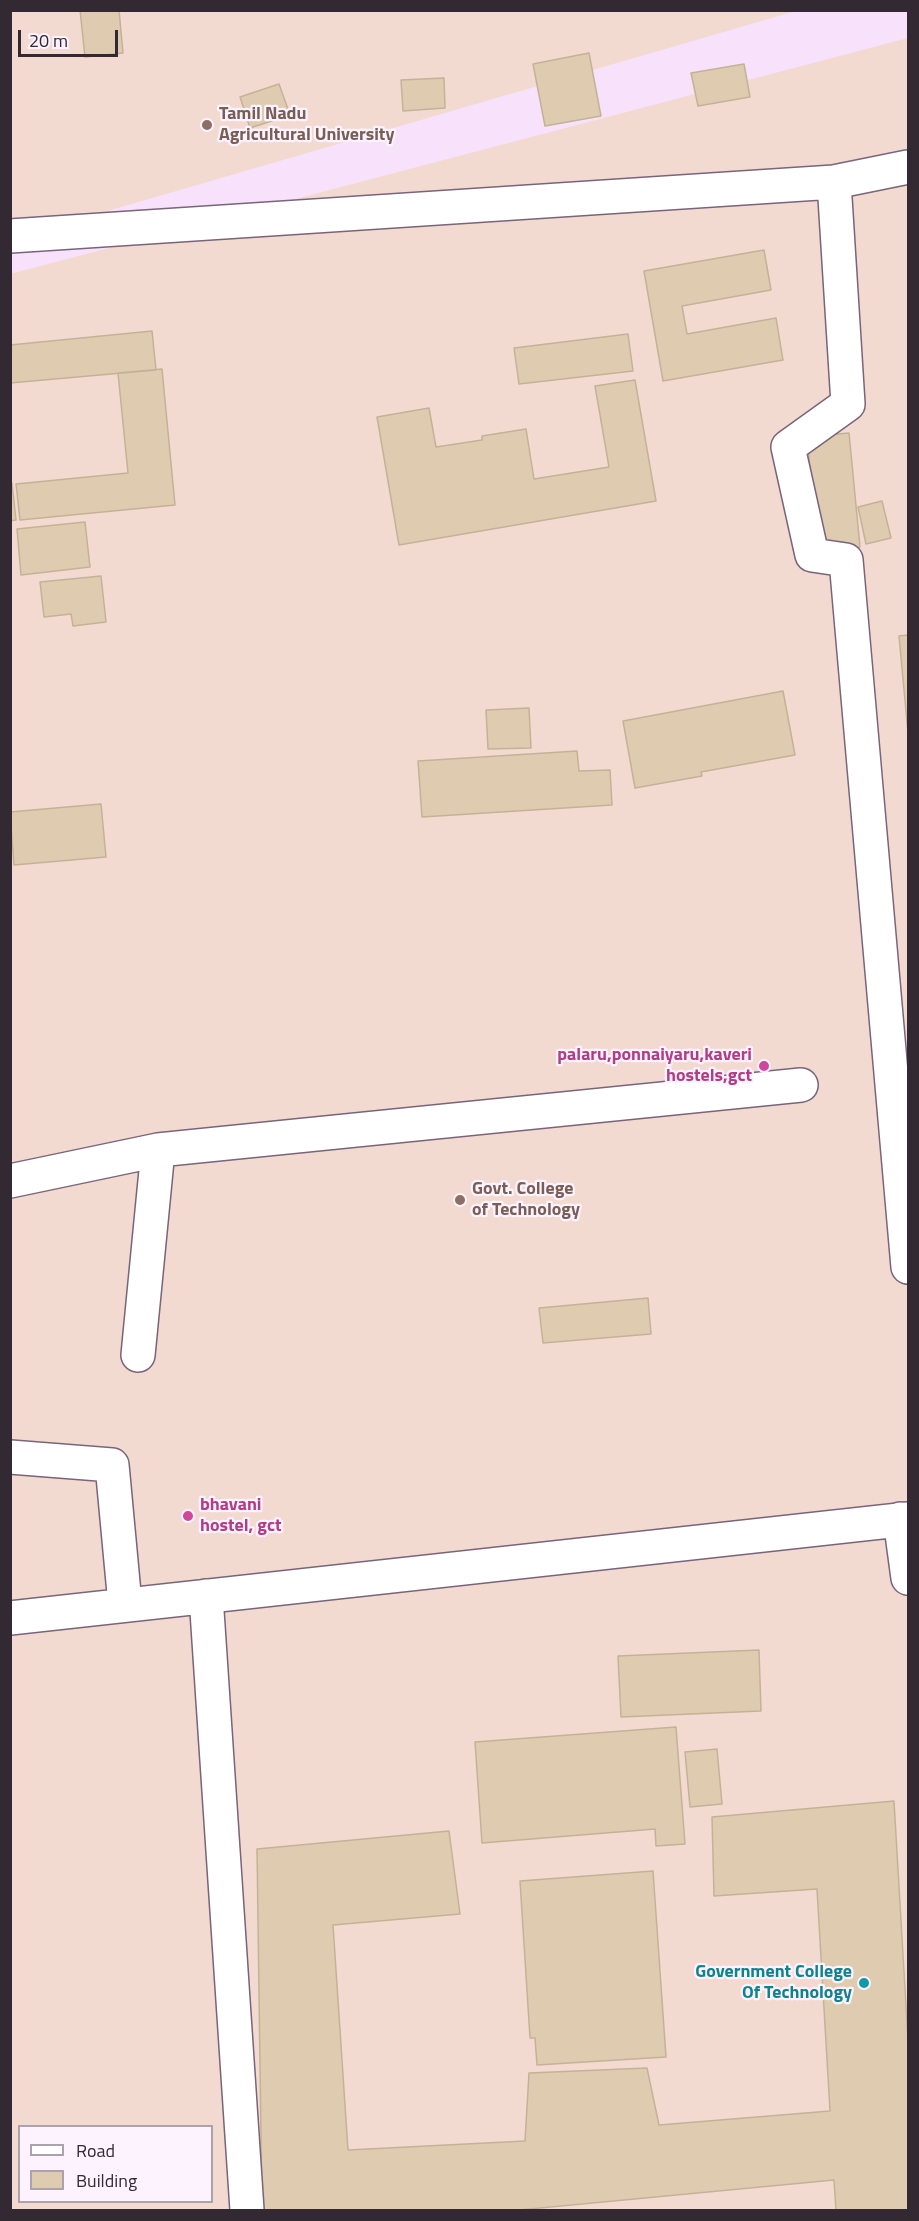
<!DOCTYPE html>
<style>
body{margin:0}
#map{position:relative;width:919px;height:2221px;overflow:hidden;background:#f8e1fa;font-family:"Titillium Web",sans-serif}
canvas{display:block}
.frame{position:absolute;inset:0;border:12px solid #322933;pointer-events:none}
.legend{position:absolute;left:18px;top:2125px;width:195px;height:78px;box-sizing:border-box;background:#fdf3fe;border:2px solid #aca2ad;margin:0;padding:8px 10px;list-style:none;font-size:18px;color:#322933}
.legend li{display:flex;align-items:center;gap:12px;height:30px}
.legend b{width:30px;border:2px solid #aca2ad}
.scale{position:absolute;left:18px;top:30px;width:100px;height:27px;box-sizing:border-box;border:3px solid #322933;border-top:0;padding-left:8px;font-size:18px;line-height:21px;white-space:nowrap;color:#322933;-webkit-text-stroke:4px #fdf3fe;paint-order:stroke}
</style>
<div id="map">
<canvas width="919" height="2221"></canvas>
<div class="frame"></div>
<ul class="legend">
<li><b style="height:8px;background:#fff"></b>Road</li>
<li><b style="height:16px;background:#dfcbb0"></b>Building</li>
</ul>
<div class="scale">20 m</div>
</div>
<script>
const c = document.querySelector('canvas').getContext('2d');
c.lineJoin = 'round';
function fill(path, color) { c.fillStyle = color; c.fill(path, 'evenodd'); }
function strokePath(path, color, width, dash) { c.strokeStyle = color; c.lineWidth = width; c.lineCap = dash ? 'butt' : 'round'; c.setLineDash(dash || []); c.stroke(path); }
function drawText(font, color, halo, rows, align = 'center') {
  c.font = font + ' "Titillium Web",sans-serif'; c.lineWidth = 4.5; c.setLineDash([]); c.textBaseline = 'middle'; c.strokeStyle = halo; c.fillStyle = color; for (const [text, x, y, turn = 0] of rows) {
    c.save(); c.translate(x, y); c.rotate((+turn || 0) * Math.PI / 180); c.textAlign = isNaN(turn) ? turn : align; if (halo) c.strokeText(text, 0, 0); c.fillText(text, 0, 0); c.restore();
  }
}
fill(new Path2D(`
 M11,11H796L11,239Z
 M908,38V2210H11L10,274ZM20,2126H212V2202H20Z`), '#f3dad1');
const building = new Path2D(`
 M80,10H119L123,53L85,57Z
 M589,53L601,116L545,126L533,64Z
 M744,64L750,97L698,106L691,73Z
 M444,78L445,108L403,111L401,80Z
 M279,84L290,115L250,128L240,97Z
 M764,250L771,290L682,306L687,334L776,318L783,360L663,381L644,271Z
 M152,331L156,370L10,383V345Z
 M628,334L633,371L519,384L514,348Z
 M162,369L175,505L20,520L16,484L128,473L118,373Z
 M635,380L656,501L399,545L377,417L429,408L436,447L482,440V436L526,429L534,479L609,467L595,386Z
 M849,433L860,547L818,551L807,437Z
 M10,483H12L16,520L10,521Z
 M882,501L891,538L866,544L858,507Z
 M85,522L90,567L21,575L17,529Z
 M101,576L106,622L73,626L71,614L44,617L40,582Z
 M908,635V733L899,636Z
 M783,691L795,755L701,772L702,776L635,788L623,721Z
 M529,708L531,748L488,749L486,710Z
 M577,751L579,771L610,770L612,805L422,817L418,761Z
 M101,804L106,857L14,865L10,812Z
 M648,1298L651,1334L543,1343L539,1308Z
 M759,1650L761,1711L621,1717L618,1656Z
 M676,1727L685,1844L656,1846L655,1829L482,1843L475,1742Z
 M717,1749L722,1804L690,1807L685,1752Z
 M894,1801L908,2040V2210H836L834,2180L519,2210H262L257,1849L449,1831L460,1914L333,1925L348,2150L525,2141L529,2073L647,2068L659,2125L830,2111L817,1889L714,1896L712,1817Z
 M653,1871L666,2057L537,2065L535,2038H530L520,1881Z`);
fill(building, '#dfcbb0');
strokePath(building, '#c4b297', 1.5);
const minor = new Path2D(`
 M834,182L848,404L788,447L812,555L846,560L908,1267
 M10,236L834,182L908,167
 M10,1181L158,1150L801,1085
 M138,1355L158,1150
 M10,1457L112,1465L125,1604
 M900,1519L908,1578
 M206,1596L247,2210
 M10,1618L908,1519`);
strokePath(minor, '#79647b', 36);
strokePath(minor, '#fff', 33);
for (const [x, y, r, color] of [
 [207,125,6,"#8d6e63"],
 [764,1066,6,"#d1479c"],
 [460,1200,6,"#8d6e63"],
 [188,1516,6,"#d1479c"],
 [864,1983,6,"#0f9aa8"]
]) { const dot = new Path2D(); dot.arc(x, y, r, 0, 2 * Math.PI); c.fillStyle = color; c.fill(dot); strokePath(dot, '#fdf3fe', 2); }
drawText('bold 18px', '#785e54', '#fdf3fe', [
 ["Tamil Nadu",219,115],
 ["Agricultural University",219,136],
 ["Govt. College",472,1190],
 ["of Technology",472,1211]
], 'left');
drawText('bold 18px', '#b23c85', '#fdf3fe', [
 ["palaru,ponnaiyaru,kaveri",752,1056],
 ["hostels,gct",752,1077],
 ["bhavani",200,1506,"left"],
 ["hostel, gct",200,1527,"left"]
], 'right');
drawText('bold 18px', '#0d838f', '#fdf3fe', [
 ["Government College",852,1973],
 ["Of Technology",852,1994]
], 'right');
</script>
